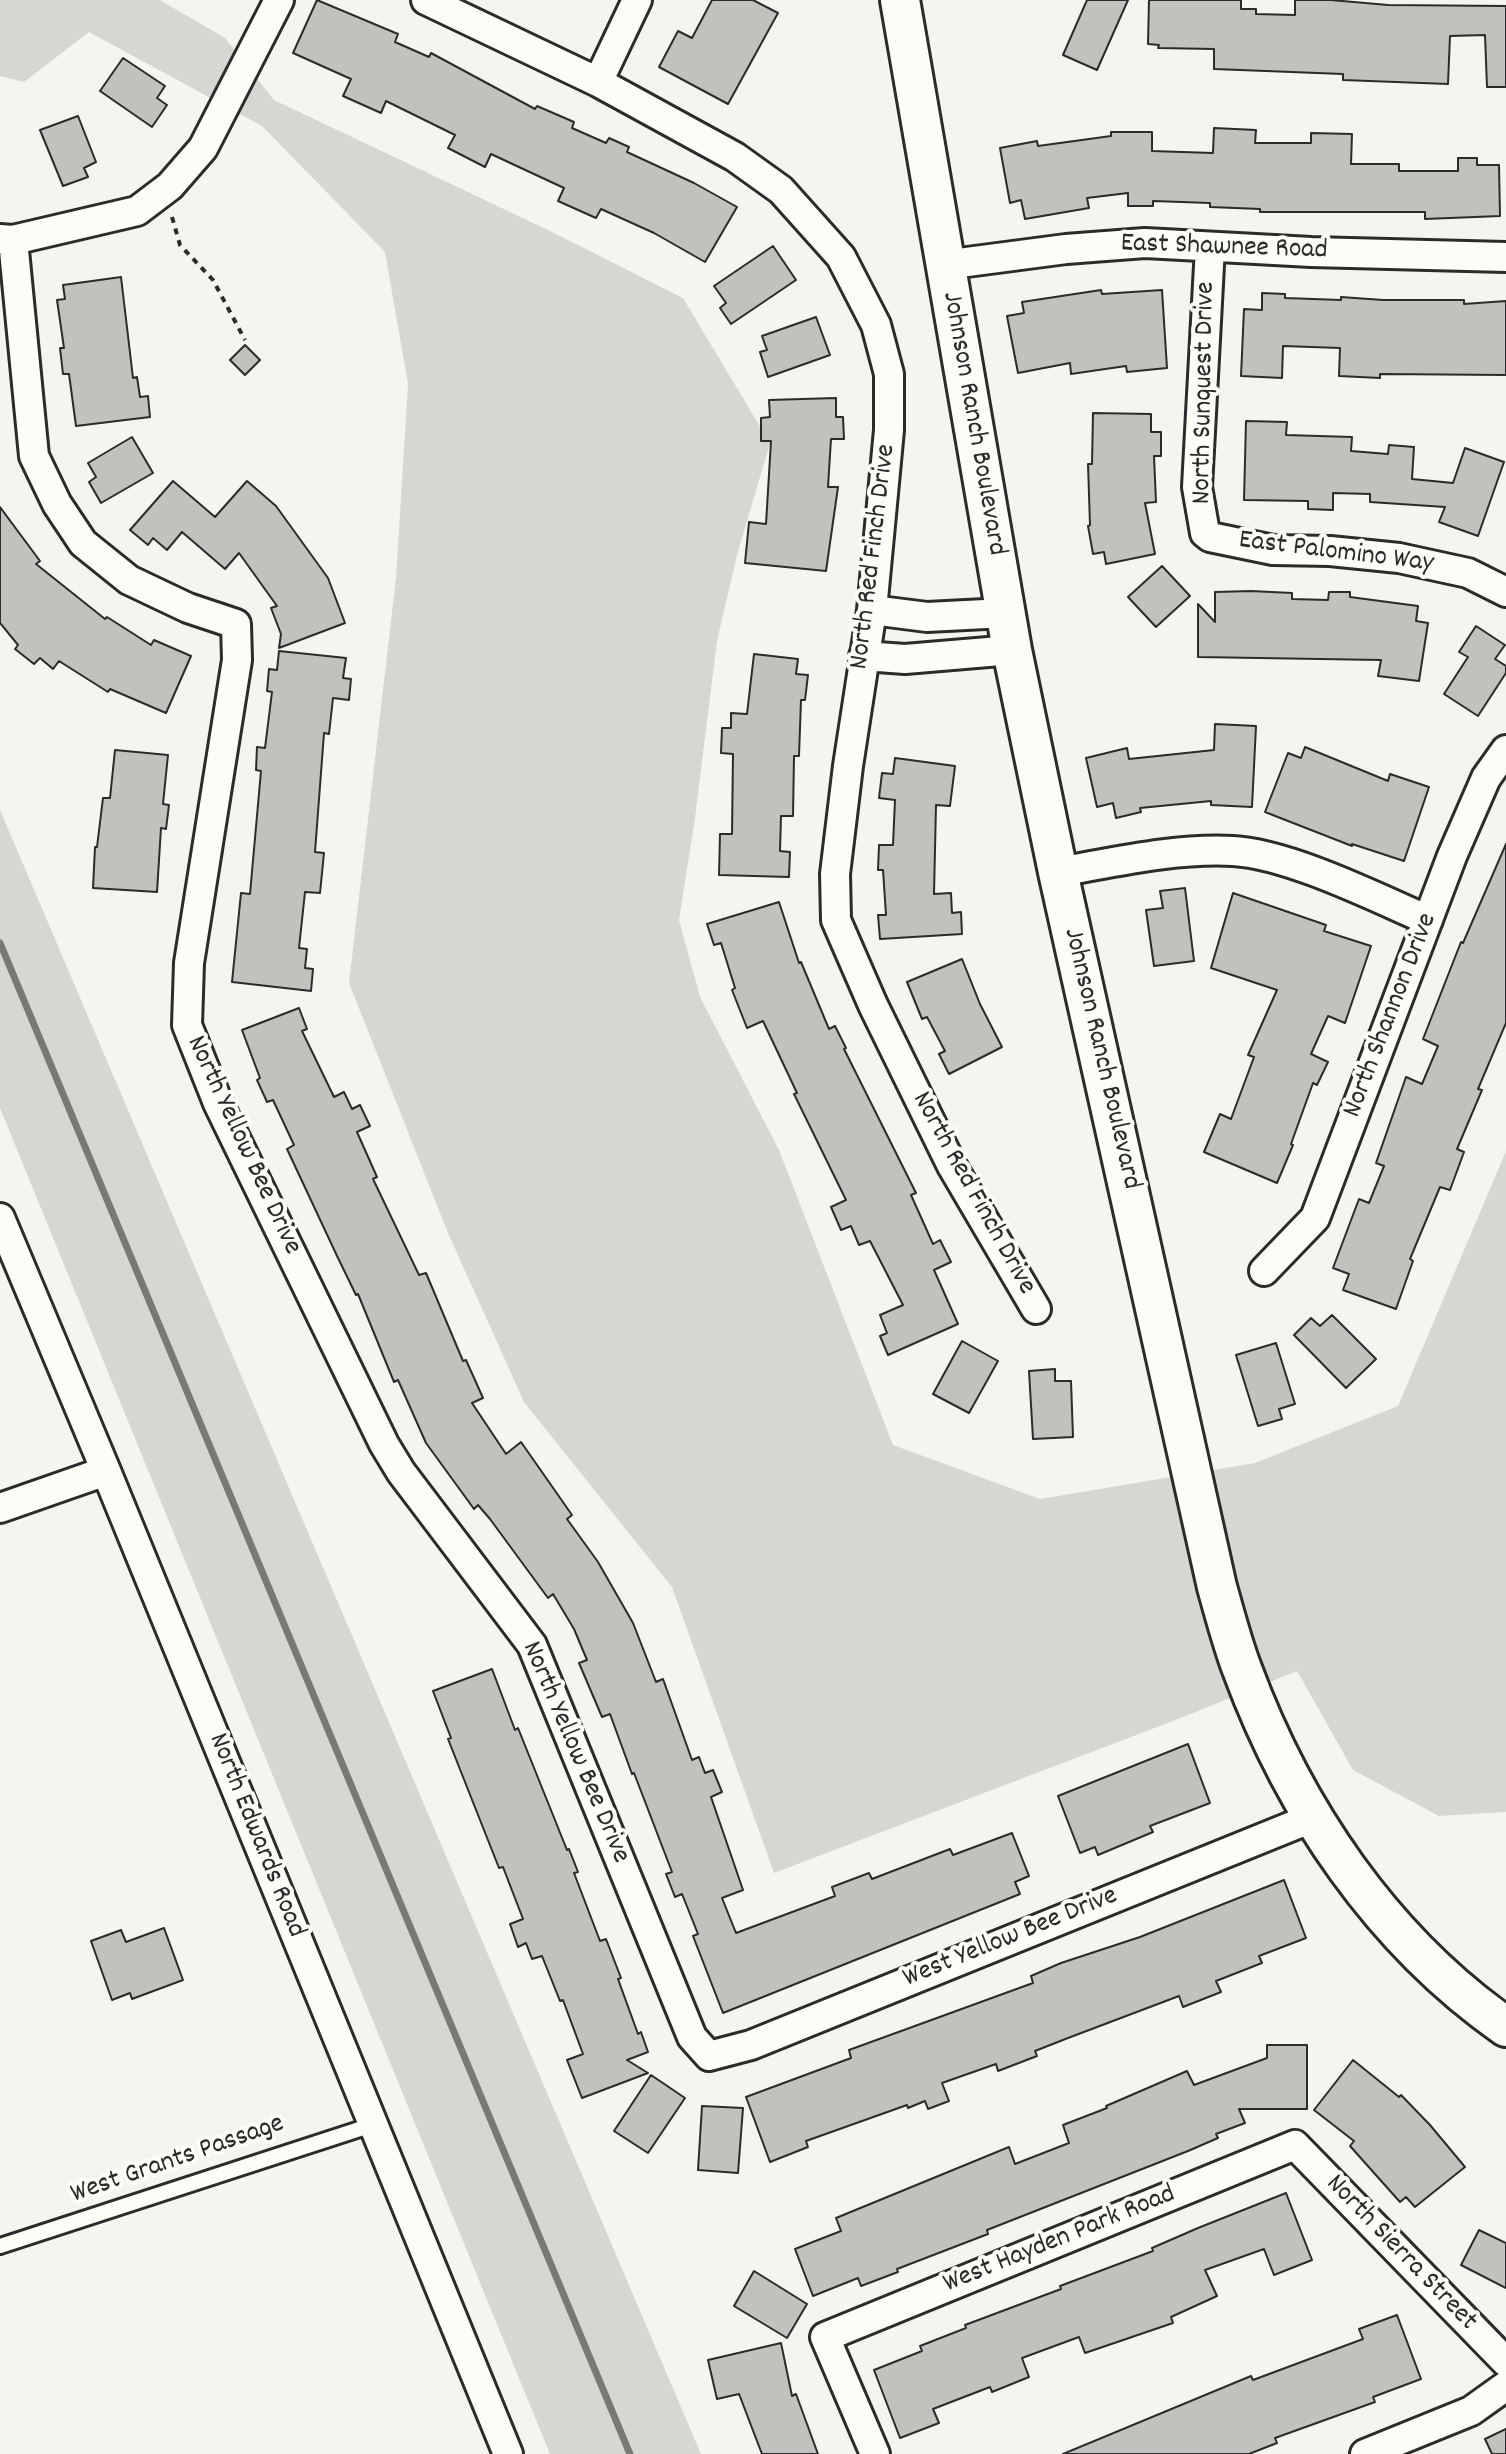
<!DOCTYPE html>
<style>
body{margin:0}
canvas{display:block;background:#f5f4ef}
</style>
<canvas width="1506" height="2454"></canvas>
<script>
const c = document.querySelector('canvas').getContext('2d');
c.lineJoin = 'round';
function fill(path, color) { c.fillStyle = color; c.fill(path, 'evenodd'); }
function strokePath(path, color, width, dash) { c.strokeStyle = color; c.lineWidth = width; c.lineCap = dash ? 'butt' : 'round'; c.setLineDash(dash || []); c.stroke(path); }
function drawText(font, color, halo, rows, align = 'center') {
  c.font = font + ' Dekko,sans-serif'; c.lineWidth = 8; c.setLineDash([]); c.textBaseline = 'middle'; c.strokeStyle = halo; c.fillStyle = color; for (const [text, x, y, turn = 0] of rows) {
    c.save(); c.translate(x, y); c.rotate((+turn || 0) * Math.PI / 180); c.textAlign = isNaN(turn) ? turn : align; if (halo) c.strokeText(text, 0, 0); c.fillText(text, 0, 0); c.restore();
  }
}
fill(new Path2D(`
 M0,0H160L225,38L274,100L548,230L683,298L770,443L737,555L717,641L695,818L679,920L700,997L779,1150L893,1445L1040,1499L1255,1463L1398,1406L1506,1151V1812L1439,1816L1353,1770L1297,1671L1173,1721L774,1873L672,1587L524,1402L448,1233L349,983L396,578L408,384L385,252L262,126L89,32L24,82L0,76Z
 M0,810L701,2454H550L0,1108Z`), '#d7d6d2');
strokePath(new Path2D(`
 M0,943L630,2454`), '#797877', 7);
const building = new Path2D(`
 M317,0L398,34L395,42L429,57L431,53L535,109L537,106L574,122L572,128L606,143L609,138L629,147L627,152L694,183L737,207L705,262L654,233L601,209L596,218L558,201L564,188L491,154L485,167L448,148L455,135L386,101L381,113L343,96L351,79L293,53Z
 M712,0H753L778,13L728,104L659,67L678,31L692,38Z
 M1087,0H1128L1097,70L1063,55Z
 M1149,0H1241V9H1256V14L1295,15V0H1331L1388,5L1506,6V87H1487L1485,35L1450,36L1448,84L1343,80V74L1214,69V49L1158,48L1159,45L1148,44Z
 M123,58L165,86L157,98L167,105L152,127L100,91Z
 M78,116L96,162L84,168L88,177L63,186L40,130Z
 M1214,128L1256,130L1255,143H1311V133L1352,134L1351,164H1399V171H1458V158H1477V165H1499L1500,216L1425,219V212H1260V209L1210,207V203L1153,201V206H1128V193L1087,198L1089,208L1025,219L1021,200L1010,203L1000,148L1037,141L1038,146L1111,136V132H1152V151L1213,153Z
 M773,246L796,280L731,324L720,308L726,303L714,286Z
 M121,277L133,378L137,377L140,397L148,396L150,417L76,426L69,374H63L60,348H64L57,300L65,299L63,285Z
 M1101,290L1102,294L1162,290L1167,368L1127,372L1126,366L1071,374L1070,363L1018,373L1007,316L1024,313L1022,302Z
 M1262,293L1285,294V298L1341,300V297L1383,300H1464V304L1506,301V375L1380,374V378L1339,376L1340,348L1283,346L1282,378L1241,376L1244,309L1262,310Z
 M816,317L830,355L768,377L760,352L767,350L762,336Z
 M245,345L260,360L245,375L230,360Z
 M836,398V417H843L844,439H831L828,487H838L826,571L745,563L749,522L766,524L771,441H761V418L770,417L769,400Z
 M1093,413L1151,414V432H1161V456H1154L1156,502L1145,503L1155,554L1106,564L1104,552L1093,554L1088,526L1090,525L1088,464H1092Z
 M1246,421L1287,422L1286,435L1352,437L1351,451L1388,454L1389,445L1414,447L1412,479L1453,483L1465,448L1504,462L1478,536L1439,522L1445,507L1370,502V494L1333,493V510L1308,509V501L1244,500Z
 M132,437L153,473L101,503L89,482L96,477L88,463Z
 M173,481L215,517L247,481L276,506L328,578L345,623L279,648L281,634L271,608L277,606L239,553L225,569L182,532L167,550L153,538L148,545L130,530Z
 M0,507L40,561L36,564L105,619L107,617L151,645L154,640L191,656L166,713L110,689L108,692L59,661L53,669L40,658L34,664L15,649L18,645L0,623Z
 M1162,566L1190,596L1156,627L1128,597Z
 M1251,591L1292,593V599L1328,600L1329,592H1350V597L1418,606L1416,621L1428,623L1419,681L1378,676L1381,660L1198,657V604L1215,622V592Z
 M1476,626L1505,645L1495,659L1506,666V673L1478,716L1444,694L1468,657L1459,652Z
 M279,651L346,658L343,678L351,679L349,700L333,698L329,734L324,733L315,852L324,853L320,893L305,892L299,948L307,949L305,968L313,969L311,991L232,982L241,893L250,894L261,771L256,770L257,747L265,748L272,692L267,691L269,669L277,670Z
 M754,654L798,659L796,674L808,675L805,700H801L799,756H794L793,816H781L780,851L790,852L789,877L719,875L720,834H732L733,754L721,753L722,728H731V713L747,714Z
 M1215,724L1256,726L1252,807L1211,805V801L1140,808L1141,812L1116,818L1113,803L1097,807L1086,758L1127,748L1129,759L1214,750Z
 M1305,747L1388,781L1390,774L1429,787L1404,861L1352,844V846L1265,812L1288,753L1301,758Z
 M115,750L168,755L163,804L169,805L166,829L161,828L157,892L93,888L95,847H97L103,798H110Z
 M895,758L955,766L950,806L936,805L934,894L951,893L952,913L961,912L962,934L880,939L878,915H886L883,870H878L879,845H893L895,800L879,798L882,773L893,774Z
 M1506,844V1023L1478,1089L1482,1090L1457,1149L1464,1152L1450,1190L1440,1187L1410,1259L1413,1261L1396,1309L1343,1290L1349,1274L1333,1268L1359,1199L1369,1203L1384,1166L1376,1163L1406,1077L1422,1084L1438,1046L1423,1039L1461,942L1463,943Z
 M1185,888L1194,961L1154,966L1146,910L1163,908L1160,891Z
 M1233,893L1326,925L1324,931L1371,946L1345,1023L1328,1016L1311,1054L1328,1062L1317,1085L1313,1083L1291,1144L1293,1145L1277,1183L1204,1152L1220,1114L1231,1119L1254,1057L1248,1055L1277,990L1211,968Z
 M779,902L799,963L801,962L829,1029L835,1026L846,1048L844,1049L916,1193L911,1195L933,1244L940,1240L951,1262L934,1270L958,1324L888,1355L880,1336L887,1333L880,1315L903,1305L870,1241L859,1245L851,1226L841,1230L831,1207L846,1200L794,1094L797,1093L763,1021L747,1028L732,990L735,988L721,943L714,945L707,924Z
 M962,959L980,1004L1002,1047L949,1074L939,1054L945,1051L927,1017L922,1019L907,982Z
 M299,1008L307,1029L302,1031L334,1097L344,1092L352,1109L360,1105L370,1126L357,1132L377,1177L373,1179L419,1275L426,1273L463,1361L466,1360L483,1398L472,1403L506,1454L521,1442L572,1515L567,1519L598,1562L633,1623L656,1682L663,1679L692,1760L699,1757L705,1773L713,1770L722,1792L711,1797L743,1890L722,1898L736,1933L835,1896L832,1887L869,1873L872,1879L950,1849L953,1855L1012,1833L1029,1876L1015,1882L1020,1894L723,2013L693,1936L698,1934L682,1894L675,1897L666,1874L672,1872L634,1773L632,1774L610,1714L602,1717L579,1663L587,1660L574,1629L553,1594L548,1598L490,1519L478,1505L474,1509L426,1443L398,1380L394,1382L358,1294L356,1295L338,1258L287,1149L294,1145L273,1100L267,1102L257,1080L260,1078L242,1030Z
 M1332,1315L1376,1359L1346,1388L1294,1335L1311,1318L1320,1326Z
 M962,1341L998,1361L969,1413L933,1394Z
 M1276,1343L1295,1404L1279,1409L1282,1419L1258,1426L1236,1355Z
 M1055,1369V1381H1071L1073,1437L1033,1439L1029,1371Z
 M492,1669L515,1730L518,1728L567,1850L569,1849L578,1872L574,1873L600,1941L606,1939L621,1978L618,1979L638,2034L641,2032L648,2052L627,2060L648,2073L582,2098L567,2060L583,2054L563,2000L560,2001L542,1956L532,1959L526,1943L518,1947L510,1924L523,1919L503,1867L499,1868L448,1739L451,1738L433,1691Z
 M1188,1744L1210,1803L1150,1826L1153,1832L1098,1855L1095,1847L1080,1853L1058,1796Z
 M1284,1880L1306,1938L1259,1956L1262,1963L1216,1981L1221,1992L1183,2007L1179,1996L1068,2038L1035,2051L1037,2056L998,2071L996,2064L942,2083L949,2101L928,2109L925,2101L908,2108L907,2105L806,2141L808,2147L770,2162L746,2097L851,2058L849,2050L1033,1983L1031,1976L1061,1963L1140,1937Z
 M164,1928L183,1980L132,1999L130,1993L112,2000L91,1941L121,1930L126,1942Z
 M1267,2045H1307V2109H1239L1245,2123L1216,2134L1218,2138L1188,2151L987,2230L988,2234L897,2269L898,2272L861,2286L858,2278L813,2296L795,2249L841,2231L836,2218L1009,2147L1015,2164L1069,2143L1063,2125L1107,2108L1106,2106L1187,2071L1194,2085L1267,2058Z
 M1353,2060L1399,2097L1401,2095L1430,2125L1465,2167L1415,2207L1406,2197L1400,2202L1350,2146L1354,2141L1314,2110Z
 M651,2075L685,2098L648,2153L614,2131Z
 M702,2106L743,2108L738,2173L698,2170Z
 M1286,2193L1312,2260L1274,2275L1264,2249L1205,2270L1217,2296L1171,2317L1173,2323L1085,2353L1079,2337L1022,2358L1029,2377L992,2392L990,2387L933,2409L939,2423L900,2438L874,2370L922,2351L920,2346L966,2328L965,2325L1061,2289L1060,2286L1153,2251L1152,2248L1198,2228Z
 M1479,2230L1506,2243V2288L1461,2265Z
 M754,2271L807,2304L787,2338L734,2306Z
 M1397,2315L1421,2379L1373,2397L1375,2402L1275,2438L1277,2443L1249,2454H1063L1251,2376L1253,2380L1363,2339L1359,2329Z
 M781,2343L792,2396L796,2394L818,2454H762L739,2394L717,2399L708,2360Z
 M1506,2429V2454H1492L1485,2439Z`);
fill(building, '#c2c1be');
strokePath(building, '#2b2b2b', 2);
const lane = new Path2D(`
 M0,2246L372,2125`);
const street = new Path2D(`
 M426,0L598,82L735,157L781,190L841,257L876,325L889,374V430L872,610L848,766L835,874L836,920L873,1005L952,1166L1036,1309
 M598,82L637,0
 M0,239L13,240L137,211L170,186L203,148L279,0
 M13,240L34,456L57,504L83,543L129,580L188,608L236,624L237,660L189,963L187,1025L218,1103L384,1444L401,1472L532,1645L692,2037L709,2056L751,2045L1312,1818
 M1210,247L1197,487L1205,533L1210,537L1273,550L1330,551L1399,558L1468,573L1506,592
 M944,265L1066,249L1145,243L1311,252L1506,257
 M872,610L927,617L1005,613
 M864,656L905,659L1012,650
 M1058,872C1116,862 1174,848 1233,851C1289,854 1375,897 1428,920
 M0,1218L106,1471L508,2454
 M1264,1271L1315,1218L1452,856L1486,778L1506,750
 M0,1508L106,1471
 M875,2454L825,2337L1295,2145L1506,2362
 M1365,2454L1471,2411L1506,2386`);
const secondary = new Path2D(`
 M900,0L1012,650L1058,872L1217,1587C1225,1615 1232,1643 1242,1669C1294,1810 1382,1940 1506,2027`);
strokePath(lane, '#2b2b2b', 20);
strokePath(street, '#2b2b2b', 34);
strokePath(secondary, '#2b2b2b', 44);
strokePath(new Path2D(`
 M172,217L180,245L213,280L245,340`), '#2b2b2b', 4, [6, 6]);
strokePath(lane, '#fdfcf7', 14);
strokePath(street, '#fdfcf7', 28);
strokePath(secondary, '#fdfcf7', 38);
drawText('28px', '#2b2b2b', '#fdfcf7', [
 ["East Shawnee Road",1224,249,2],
 ["North Sunquest Drive",1206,393,-89],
 ["Johnson Ranch Boulevard",972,424,80],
 ["East Palomino Way",1336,554,7],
 ["North Red Finch Drive",875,557,-83],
 ["North Shannon Drive",1392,1016,-69],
 ["Johnson Ranch Boulevard",1100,1059,77],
 ["North Yellow Bee Drive",242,1146,65],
 ["North Red Finch Drive",972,1194,61],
 ["North Yellow Bee Drive",574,1753,67],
 ["North Edwards Road",255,1836,68],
 ["West Yellow Bee Drive",1011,1939,-22],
 ["West Grants Passage",178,2161,-19],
 ["West Hayden Park Road",1060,2241,-22],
 ["North Sierra Street",1400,2254,46]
]);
</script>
